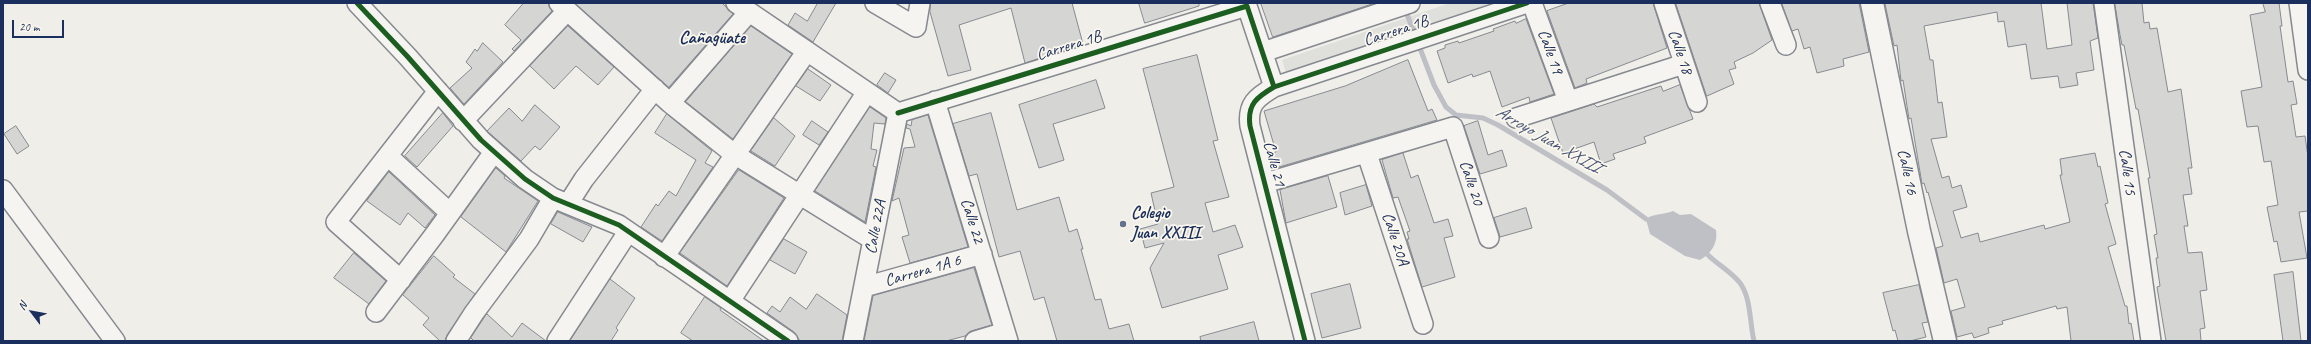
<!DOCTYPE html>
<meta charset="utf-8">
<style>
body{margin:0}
#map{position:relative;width:2311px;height:344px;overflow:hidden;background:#efeee9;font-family:Caveat,sans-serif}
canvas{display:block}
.frame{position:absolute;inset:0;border:4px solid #1b2f5e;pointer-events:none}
.north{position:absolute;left:12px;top:292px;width:40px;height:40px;-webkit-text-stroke:3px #fbf7ec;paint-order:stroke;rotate:302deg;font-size:11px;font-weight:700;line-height:16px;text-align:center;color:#1b2f5e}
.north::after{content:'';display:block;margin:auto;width:14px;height:18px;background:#1b2f5e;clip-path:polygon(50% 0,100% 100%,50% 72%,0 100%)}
.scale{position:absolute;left:12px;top:20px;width:52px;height:18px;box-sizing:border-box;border:2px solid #1b2f5e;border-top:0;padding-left:5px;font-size:12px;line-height:14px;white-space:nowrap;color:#1b2f5e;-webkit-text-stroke:3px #fbf7ec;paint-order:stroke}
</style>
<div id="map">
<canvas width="2311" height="344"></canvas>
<div class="frame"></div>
<div class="north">N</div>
<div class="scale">20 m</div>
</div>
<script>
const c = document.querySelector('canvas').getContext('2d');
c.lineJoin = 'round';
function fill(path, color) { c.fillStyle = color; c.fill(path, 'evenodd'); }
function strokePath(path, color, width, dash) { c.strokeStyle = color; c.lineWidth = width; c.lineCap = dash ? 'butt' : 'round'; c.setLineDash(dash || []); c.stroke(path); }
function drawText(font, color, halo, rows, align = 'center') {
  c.font = font + ' Caveat,sans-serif'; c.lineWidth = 3.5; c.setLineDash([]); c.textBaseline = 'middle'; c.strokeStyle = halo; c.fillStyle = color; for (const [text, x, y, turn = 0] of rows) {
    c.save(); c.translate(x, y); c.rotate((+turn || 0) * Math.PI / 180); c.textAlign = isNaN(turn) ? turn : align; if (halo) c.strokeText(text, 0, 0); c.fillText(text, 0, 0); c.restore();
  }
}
fill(new Path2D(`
 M1450,3H1492L1286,73L1282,60Z`), '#dfdfdc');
fill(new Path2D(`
 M1673,211L1680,215L1691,214L1716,230C1718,243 1712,253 1700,260L1685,256L1650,234L1646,219C1654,213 1664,215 1673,211Z`), '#bec0c6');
strokePath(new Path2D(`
 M1405,9L1434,85L1446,107L1456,115L1483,118L1498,125L1607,190L1646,219
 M1708,255C1718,265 1736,275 1742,286C1751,301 1750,325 1754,341`), '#bec0c6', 5);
const building = new Path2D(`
 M524,3H548L552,11L514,51L512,49L521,40L505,25Z
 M575,3H722L733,14L669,87Z
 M818,3H836L813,42L788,25L795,13L807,21Z
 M931,3H1072L1083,44L1025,63L1011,8L959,25L971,70L948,76L930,12Z
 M1139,3H1199V6L1145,23Z
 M1261,3H1375L1273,37Z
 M1569,3H1653L1667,48L1586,79L1587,83L1575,88L1547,11Z
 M1676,3H1759L1772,40L1753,53L1734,62L1736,68L1729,70L1734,84L1707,96Z
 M1782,3H1859L1869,52L1843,59L1844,66L1817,73L1810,47L1804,49L1798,29L1792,31Z
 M1887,3H2041L2047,49L2072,45L2067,3H2093L2098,38L2090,41L2094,70L2076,73L2078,85L2060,88L2058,76L2031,79L2026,44L2008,47L2004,21L1998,22L1997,12L1924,26L1930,60H1933L1938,103L1942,102L1947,137L1931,139L1942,178L1949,176L1952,188L1961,185L1967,207L1953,211L1961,238L1978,233L1980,242L2044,225L2045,229L2070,222L2060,175H2062L2060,159L2095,153L2098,167L2100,166L2108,203L2105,204L2116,244L2108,247L2125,306H2127L2129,324L2131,323L2134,341H2071L2067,307L2057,309L2056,306L2002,321L2003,324L1988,328L1989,333L1974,338L1972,333L1957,337L1951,311L1965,307L1957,279L1944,283L1936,248L1943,246L1928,192L1927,193L1924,183L1922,184L1911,118L1909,119L1903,80L1901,81L1897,45L1894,46L1885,4Z
 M2115,3H2142L2144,23L2149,22L2150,29L2157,28L2168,92L2181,89L2192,168H2188L2192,194L2183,195L2188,226H2184L2188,253L2202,252L2207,290L2200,291L2205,328L2200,329L2201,341H2166L2157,287L2160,286L2156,258H2158L2154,235L2157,234L2148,178H2150L2138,109H2136L2124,45H2122L2120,35Z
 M2263,3H2279L2282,26H2280L2288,82L2293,81L2297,104L2291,105L2296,137L2305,136L2308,157V211L2299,212L2307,258L2281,262L2277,241L2274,242L2267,207L2278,205L2271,161L2264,162L2258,126L2247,127L2241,91L2262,87L2250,15L2265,12Z
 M1526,19L1554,94L1530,102L1529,97L1502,107L1490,71L1473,77L1472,74L1448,83L1437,51L1445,48V45L1458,41L1459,43L1494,31L1493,29L1515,21L1516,23Z
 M568,26L614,67L598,85L576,66L554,89L530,66Z
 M751,26L792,54L733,139L686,102Z
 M483,43L503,62L464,104L450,88L472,68L466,62L475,49L477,51Z
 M1197,55L1218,140L1213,141L1229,197L1205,203L1213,232L1235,225L1243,247L1218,255L1228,289L1162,308L1150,268L1164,243L1145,248L1140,229L1158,224L1151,193L1174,187L1143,69Z
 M1408,60L1428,111L1432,109L1437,120L1276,168L1272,153L1276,152L1264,111L1345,86Z
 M808,69L831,85L820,101L796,86Z
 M885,73L896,80L888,93L877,85Z
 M1096,80L1105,108L1053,124L1064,160L1039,168L1019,105Z
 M1680,85L1693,119L1644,137L1646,143L1613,154L1615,159L1601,164L1594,142L1563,153L1551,118L1594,104L1597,107L1661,86L1663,91Z
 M535,105L560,127L540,150L535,146L521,161L487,131L509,108L522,121Z
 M870,107L886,118L885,124L874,123L871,149L877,150L873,166L876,167L865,222L815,191Z
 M443,113L453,126L417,167L405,156Z
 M991,113L1017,210L1059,197L1069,232L1077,229L1083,249H1081L1095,300L1101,299L1109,329L1129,324L1134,341H1057L1044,297L1034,300L1020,251L999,257L977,174L969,176L953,124Z
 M667,114L712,151L705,163L713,167L662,241L641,227L656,204L658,206L669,191L676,196L696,160L655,133Z
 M928,115L968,247L910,263L902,237L909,235L899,198L892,201L904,148L915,147L910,129L906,128L907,124L911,126L912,120Z
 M774,118L795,136L775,166L751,151Z
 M812,121L828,132L819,145L803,135Z
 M1478,121L1488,155L1502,150L1507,166L1480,174L1464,126Z
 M16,126L29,146L17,154L4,134Z
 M1403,153L1411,178L1418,175L1434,223L1448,219L1453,236L1444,238L1455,277L1422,287L1407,239H1409L1407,232L1410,231L1398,197L1393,198L1382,160Z
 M496,168L505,176L504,178L538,201L506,252L461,217Z
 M739,170L784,198L727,286L680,253Z
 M389,172L435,215L425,228L408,213L400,225L367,201Z
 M1328,176L1337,207L1286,223L1280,190Z
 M1366,185L1372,206L1345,215L1340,193Z
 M1526,208L1532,228L1500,237L1494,218Z
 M558,212L592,227L583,242L551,224Z
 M784,239L807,252L795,274L770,260Z
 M354,253L386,281L369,304L334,278Z
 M434,256L455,275L453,277L475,294L447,335L445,341H440L423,325L429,318L403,295Z
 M974,268L992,325L971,331L965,336L946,341H864L873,296Z
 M2293,272L2301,341H2283L2274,275Z
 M610,279L635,298L616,328L618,330L611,341H570Z
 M1350,284L1361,328L1322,338L1311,294Z
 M1919,285L1928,322L1922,323L1926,337L1910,341H1898L1895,330L1893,331L1883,293Z
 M817,294L847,315L842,341H800L794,332L767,313L772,306L780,312L790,297L806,309Z
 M705,297L721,308L720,310L764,341H693L681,333Z
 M487,314L512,337L522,323L546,341H474L471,338Z
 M1254,322L1259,341H1201L1200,337Z`);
fill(building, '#d5d5d4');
strokePath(building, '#868a90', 1);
const street = new Path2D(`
 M357,3L407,56L481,140L525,179L553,198L619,225L788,341
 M559,3L670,103L734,154L873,240
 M736,3L898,113
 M875,3L916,27L920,3
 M1532,3L1568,101
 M1664,3L1697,102
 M1770,3L1786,45
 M2104,3L2151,341
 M2299,3L2308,70
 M1263,52L1410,3
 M935,101L1008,341
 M670,103L749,12
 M898,113L1247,6L1274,87
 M1516,118L1684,64
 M463,121L567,11
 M1367,154L1423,324
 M388,156L450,213
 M1265,183L1453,127L1489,238
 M3,190L115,341
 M568,204L584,179L655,89
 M664,257L807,51
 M401,280L336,222L438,91
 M864,287L982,254
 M730,301L867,92
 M376,312L435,234L494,152
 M456,341L474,313L529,239L553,198
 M557,341L628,232
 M853,341L898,113
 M975,341L1005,332
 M1305,341L1250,126C1247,104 1257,97 1274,87L1527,3`);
const secondary = new Path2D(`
 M1872,3L1919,231L1945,341`);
strokePath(street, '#868a90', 22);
strokePath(secondary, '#868a90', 25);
strokePath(street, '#f5f4f0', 19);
strokePath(secondary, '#f5f4f0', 22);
strokePath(new Path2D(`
 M357,3L407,56L481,140L525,179L553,198L619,225L788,341
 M898,113L1247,6L1274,87
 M1305,341L1250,126C1247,104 1257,97 1274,87L1527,3`), '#1b5e20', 5);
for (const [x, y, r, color] of [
 [1123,224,4,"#65728f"]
]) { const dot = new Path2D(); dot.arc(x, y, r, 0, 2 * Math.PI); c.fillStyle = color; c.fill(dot); strokePath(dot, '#fbf7ec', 1.5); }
drawText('17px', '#1b2f5e', '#fbf7ec', [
 ["Carrera 1B",1396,31,-18],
 ["Carrera 1B",1069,46,-17],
 ["Calle 19",1550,52,70],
 ["Calle 18",1680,52,71],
 ["Calle 21",1274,164,75],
 ["Calle 16",1907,172,78],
 ["Calle 15",2127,172,82],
 ["Calle 20",1471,183,72],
 ["Calle 22",972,221,73],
 ["Calle 22A",876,227,-79],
 ["Calle 20A",1395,239,72],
 ["Carrera 1A 6",923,271,-16]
]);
drawText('bold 17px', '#1b2f5e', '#fbf7ec', [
 ["Colegio",1131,214],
 ["Juan XXIII",1131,234]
], 'left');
drawText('bold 18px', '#1b2f5e', '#fbf7ec', [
 ["Cañagüate",712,38]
]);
drawText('italic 18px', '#465579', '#fbf7ec', [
 ["Arroyo Juan XXIII",1548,140,30]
]);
</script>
